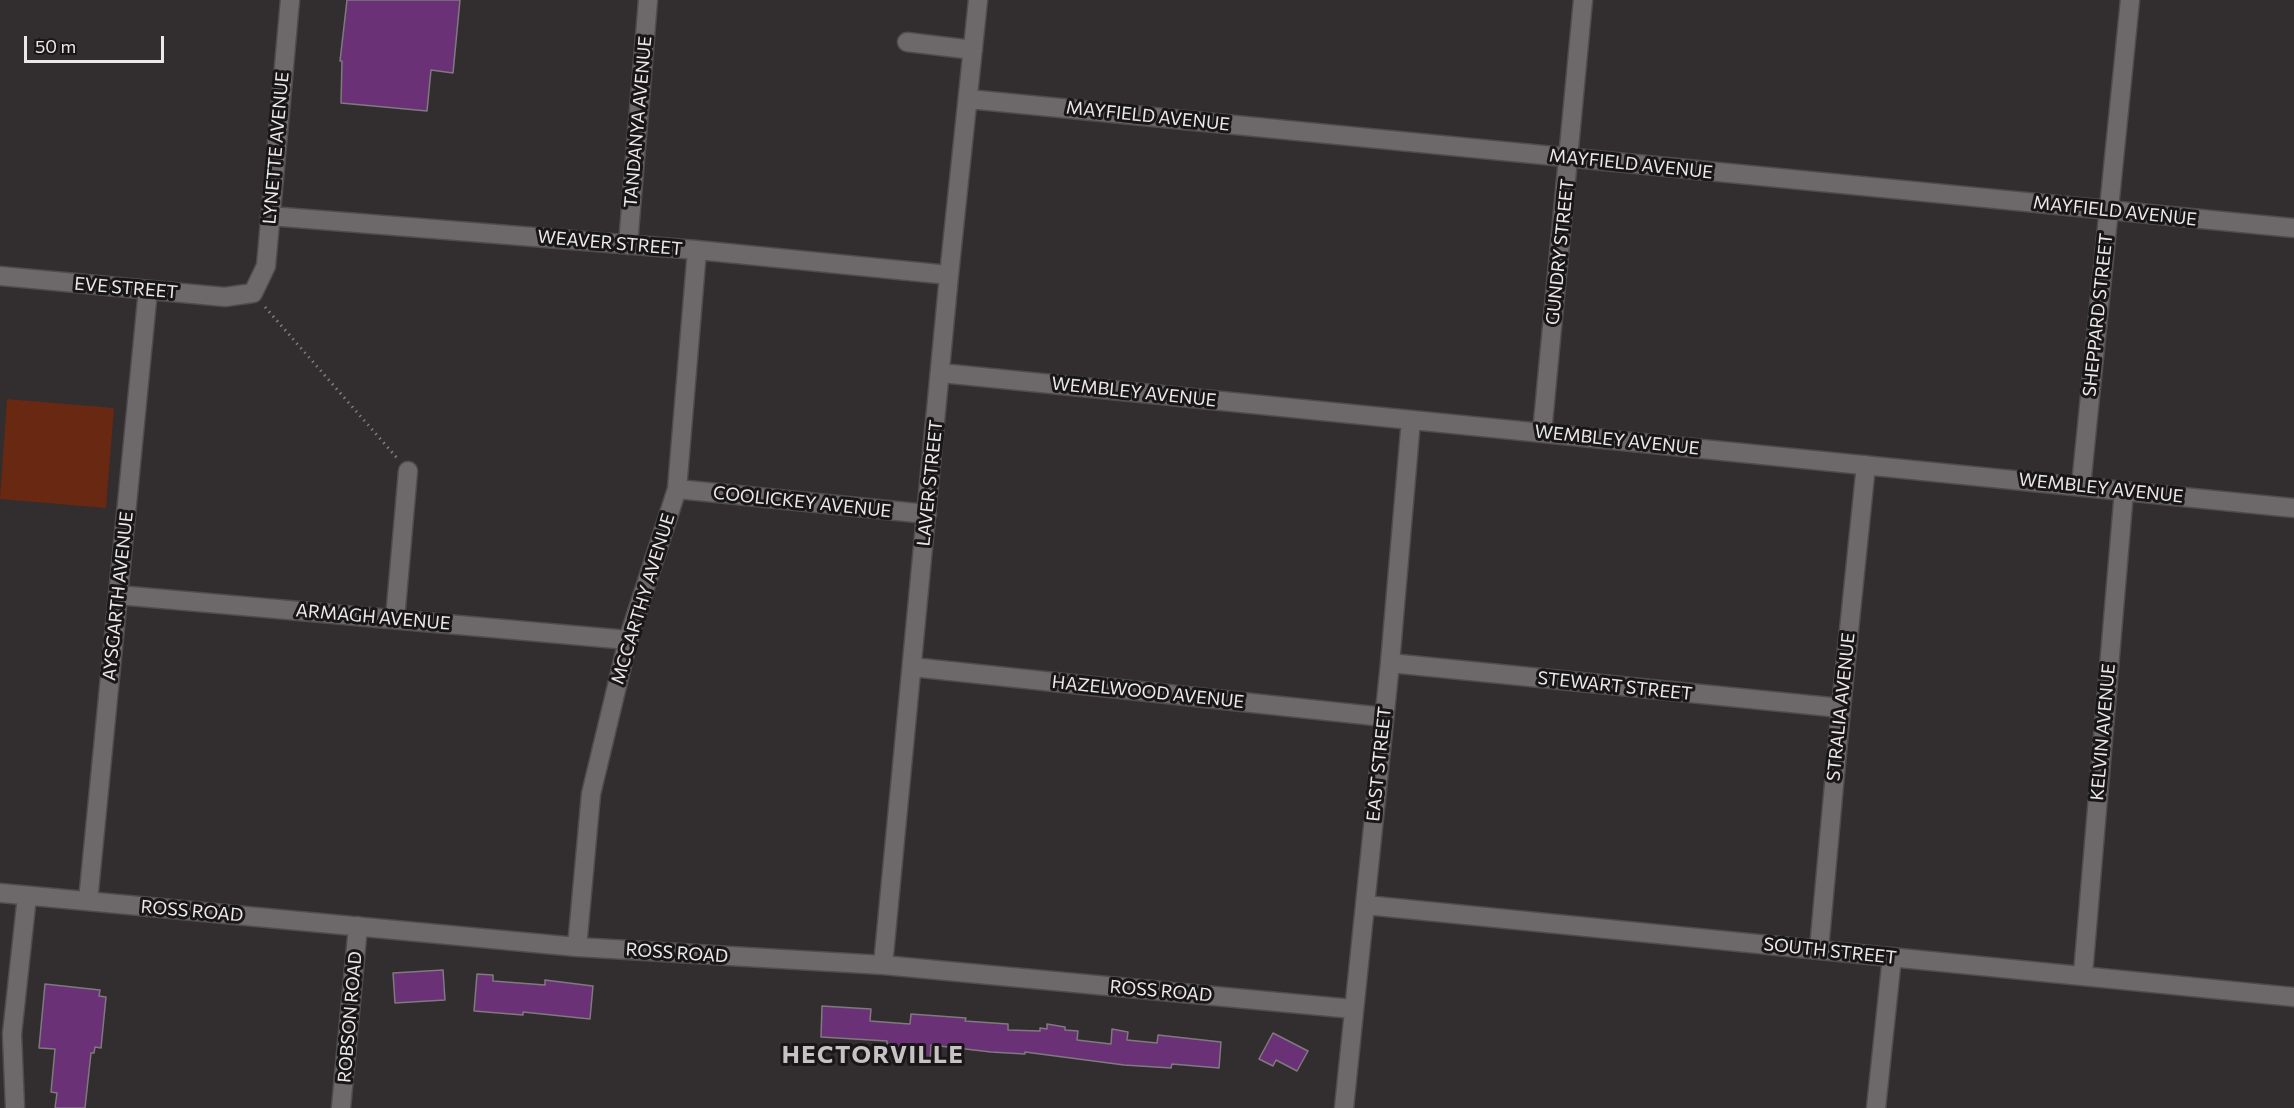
<!DOCTYPE html>
<style>
body{margin:0}
#map{position:relative;width:2294px;height:1108px;overflow:hidden;background:#322d2f;font-family:Commissioner,sans-serif}
canvas{display:block}
.scale{position:absolute;left:24px;top:36px;width:140px;height:27px;box-sizing:border-box;border:3px solid #ebe8e9;border-top:0;padding-left:8px;font-size:18px;line-height:21px;white-space:nowrap;color:#ebe8e9;-webkit-text-stroke:4px #181617;paint-order:stroke}
</style>
<div id="map">
<canvas width="2294" height="1108"></canvas>
<div class="scale">50 m</div>
</div>
<script>
const c = document.querySelector('canvas').getContext('2d');
c.lineJoin = 'round';
function fill(path, color) { c.fillStyle = color; c.fill(path, 'evenodd'); }
function strokePath(path, color, width, dash) { c.strokeStyle = color; c.lineWidth = width; c.lineCap = dash ? 'butt' : 'round'; c.setLineDash(dash || []); c.stroke(path); }
function drawText(font, color, halo, rows, align = 'center') {
  c.font = font + ' Commissioner,sans-serif'; c.lineWidth = 6; c.setLineDash([]); c.textBaseline = 'middle'; c.strokeStyle = halo; c.fillStyle = color; for (const [text, x, y, turn = 0] of rows) {
    c.save(); c.translate(x, y); c.rotate((+turn || 0) * Math.PI / 180); c.textAlign = isNaN(turn) ? turn : align; if (halo) c.strokeText(text, 0, 0); c.fillText(text, 0, 0); c.restore();
  }
}
fill(new Path2D(`
 M7,399L114,408L106,508L0,499Z`), '#682812');
const building = new Path2D(`
 M347,0H460L453,73L431,70L427,111L341,103L342,61H340Z
 M443,970L445,1000L395,1003L393,973Z
 M477,974L493,975V981L545,985V980L593,986L590,1019L523,1012V1015L474,1011Z
 M45,984L100,990L99,996L106,997L101,1048L95,1047L94,1053H91L85,1108H55L57,1093L51,1092L55,1049L39,1048Z
 M822,1006L871,1009L870,1021L910,1024L911,1014L966,1018L965,1021L1008,1024V1030L1040,1031V1028L1047,1029V1024L1065,1027V1030L1078,1031L1077,1040L1111,1044L1112,1029L1128,1032L1127,1040L1157,1043L1158,1035L1221,1042L1219,1068L1172,1064L1171,1068L1124,1065L1025,1052V1054L991,1052L931,1045L930,1061L910,1060L911,1050L887,1048V1041L821,1037Z
 M1273,1033L1308,1051L1297,1071L1276,1060L1273,1066L1259,1059Z`);
fill(building, '#6b3176');
strokePath(building, '#7e7a7e', 1.5);
const street = new Path2D(`
 M907,42L973,50
 M968,99L2294,228
 M270,216L697,250L949,275
 M628,245L648,0
 M0,276L225,297L253,293L266,266L290,0
 M941,373L2294,508
 M1542,433L1583,0
 M2081,486L2130,0
 M677,489L927,514
 M118,595L628,640
 M395,619L408,471
 M1390,663L1841,708
 M912,667L1384,717
 M0,893L577,947L883,965L1353,1009
 M88,901L148,290
 M1365,905C1675,935 1985,964 2294,997
 M577,947L591,794L628,640L677,489L697,250
 M1819,949L1841,708L1866,465
 M883,965L949,275L978,0
 M2083,974L2124,491
 M15,1108L12,1034L27,896
 M341,1108L358,926
 M1344,1108L1390,663L1411,420
 M1876,1108L1892,957`);
strokePath(street, '#504c4e', 21);
strokePath(new Path2D(`
 M265,307L397,458`), '#807c7e', 3, [1.5, 4.5]);
strokePath(street, '#6d686a', 18);
drawText('18px', '#ebe8e9', '#181617', [
 ["MAYFIELD AVENUE",1148,116,6],
 ["TANDANYA AVENUE",638,122,-85],
 ["LYNETTE AVENUE",276,148,-85],
 ["MAYFIELD AVENUE",1631,164,6],
 ["MAYFIELD AVENUE",2115,211,6],
 ["WEAVER STREET",610,243,5],
 ["GUNDRY STREET",1560,252,-84],
 ["EVE STREET",126,288,5],
 ["SHEPPARD STREET",2098,315,-84],
 ["WEMBLEY AVENUE",1134,392,6],
 ["WEMBLEY AVENUE",1617,440,6],
 ["LAVER STREET",930,483,-84],
 ["WEMBLEY AVENUE",2101,488,6],
 ["COOLICKEY AVENUE",802,502,6],
 ["AYSGARTH AVENUE",118,596,-84],
 ["MCCARTHY AVENUE",643,599,-73],
 ["ARMAGH AVENUE",373,617,5],
 ["STEWART STREET",1615,686,6],
 ["HAZELWOOD AVENUE",1148,692,6],
 ["STRALIA AVENUE",1841,707,-84],
 ["KELVIN AVENUE",2103,732,-85],
 ["EAST STREET",1379,764,-84],
 ["ROSS ROAD",192,911,5],
 ["SOUTH STREET",1830,951,6],
 ["ROSS ROAD",677,953,4],
 ["ROSS ROAD",1161,991,5],
 ["ROBSON ROAD",350,1017,-85]
]);
c.letterSpacing = '1.5px';
drawText('bold 24px', '#c8c2c5', '#181617', [
 ["HECTORVILLE",873,1055]
]);
c.letterSpacing = '0px';
</script>
